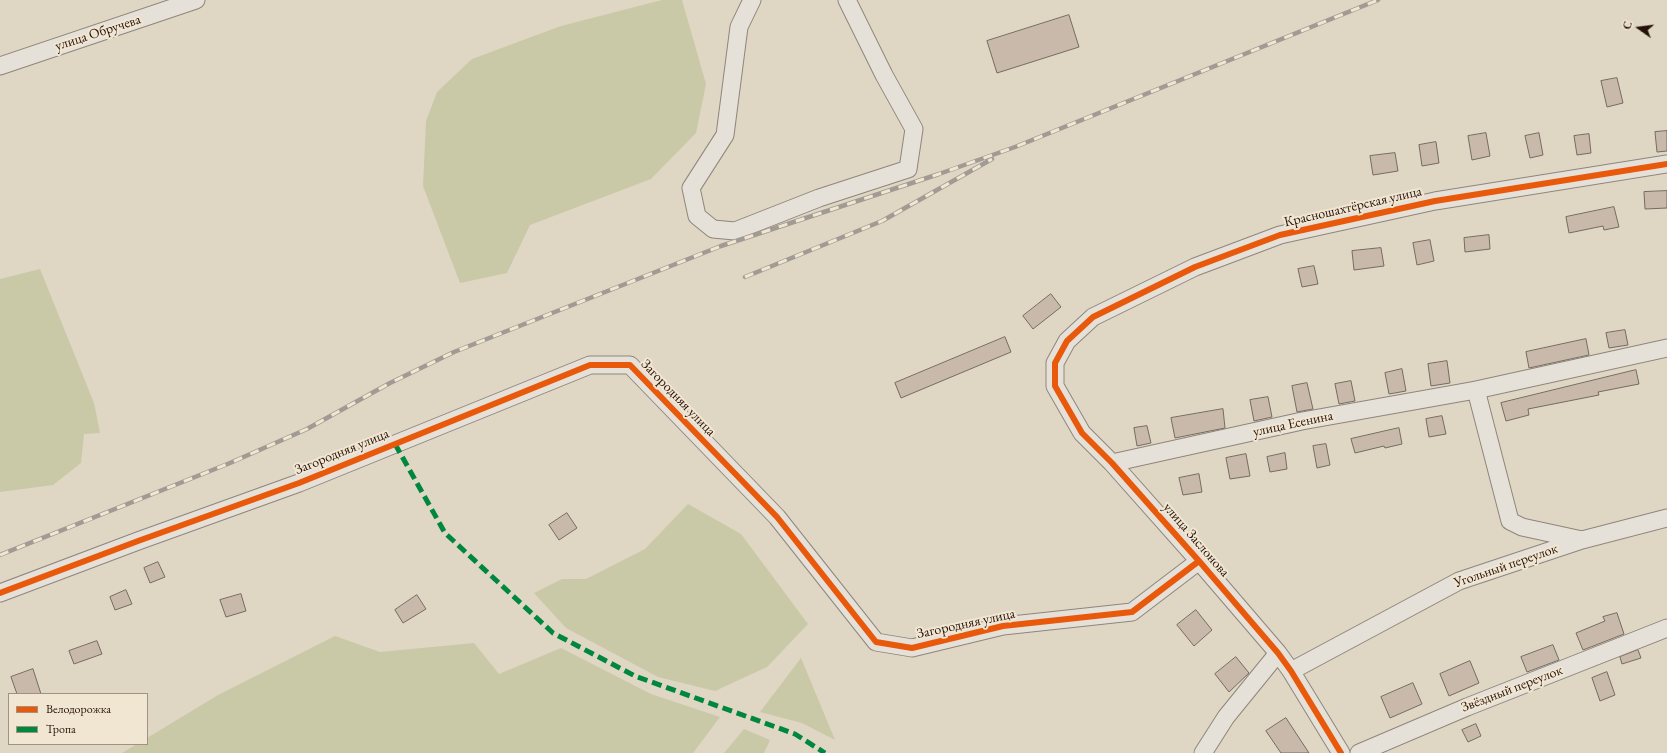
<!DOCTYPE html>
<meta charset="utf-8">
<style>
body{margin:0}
#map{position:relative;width:1667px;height:753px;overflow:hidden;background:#dfd6c4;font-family:"EB Garamond",serif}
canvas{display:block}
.legend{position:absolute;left:8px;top:693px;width:140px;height:52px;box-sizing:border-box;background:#f1e6d2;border:1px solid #a09181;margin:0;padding:5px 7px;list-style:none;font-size:12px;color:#261108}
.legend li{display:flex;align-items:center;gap:8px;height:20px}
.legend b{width:20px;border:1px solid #a09181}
.north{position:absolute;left:1619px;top:8px;width:40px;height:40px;-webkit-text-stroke:3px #f1e6d2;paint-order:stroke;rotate:284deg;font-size:11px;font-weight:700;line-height:16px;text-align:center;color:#261108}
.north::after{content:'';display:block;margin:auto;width:14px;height:18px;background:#261108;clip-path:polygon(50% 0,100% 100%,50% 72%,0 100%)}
</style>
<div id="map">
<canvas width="1667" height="753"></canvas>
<ul class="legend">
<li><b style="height:5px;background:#e8590c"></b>Велодорожка</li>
<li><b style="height:5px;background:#00873e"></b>Тропа</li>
</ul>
<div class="north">С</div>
</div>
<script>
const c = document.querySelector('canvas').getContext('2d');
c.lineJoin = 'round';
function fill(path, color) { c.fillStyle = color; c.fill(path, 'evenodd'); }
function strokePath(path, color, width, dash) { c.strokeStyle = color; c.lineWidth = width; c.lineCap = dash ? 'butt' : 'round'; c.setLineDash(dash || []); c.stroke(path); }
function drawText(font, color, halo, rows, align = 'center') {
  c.font = font + ' "EB Garamond",serif'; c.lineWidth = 4; c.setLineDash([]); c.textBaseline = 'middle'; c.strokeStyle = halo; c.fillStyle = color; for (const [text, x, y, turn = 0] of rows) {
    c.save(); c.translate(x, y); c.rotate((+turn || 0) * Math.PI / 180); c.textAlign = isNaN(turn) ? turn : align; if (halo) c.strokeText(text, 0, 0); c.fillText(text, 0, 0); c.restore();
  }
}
fill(new Path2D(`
 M662,0H682L706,84L696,133L651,179L530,225L507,273L460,283L423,186L426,121L437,92L472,59L561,26Z
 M40,269L94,403L100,433L84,434L81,463L53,485L0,492V279Z
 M688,504L741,534L808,624L767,667L715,691L658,677L566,628L534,593L562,579H586L645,549Z
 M335,636L380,652L474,643L499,674L561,648L651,694L720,717L693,753H122L137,744H147V738L218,695Z
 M801,658L835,740L802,723L760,712Z
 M744,729L770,740L764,753H724Z`), '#c9c9a7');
const building = new Path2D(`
 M1069,15L1079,47L997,73L987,41Z
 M1617,78L1623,103L1607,107L1601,81Z
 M1667,131V151L1657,152L1655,132Z
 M1486,133L1490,156L1472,160L1468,136Z
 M1539,133L1543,155L1530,158L1525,136Z
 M1589,134L1591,153L1577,155L1574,136Z
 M1436,142L1439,163L1422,166L1419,145Z
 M1395,153L1398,171L1373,175L1370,156Z
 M1667,191V208L1645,209L1644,192Z
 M1614,207L1619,227L1604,230L1603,226L1569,233L1566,217Z
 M1489,235L1490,249L1465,252L1464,238Z
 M1430,240L1434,261L1417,265L1413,243Z
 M1381,248L1384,266L1354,270L1352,251Z
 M1314,266L1318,284L1302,287L1298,269Z
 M1051,294L1061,307L1033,329L1023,316Z
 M1625,330L1628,345L1609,348L1606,333Z
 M1005,337L1011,352L901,398L895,383Z
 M1586,339L1589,355L1529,368L1526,352Z
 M1447,361L1450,383L1431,386L1428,364Z
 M1402,369L1406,391L1389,394L1385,373Z
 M1636,370L1639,384L1598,392L1599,395L1528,409L1529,415L1506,421L1501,403Z
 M1351,381L1355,401L1339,404L1335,384Z
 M1307,383L1313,409L1297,412L1292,386Z
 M1268,397L1272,417L1254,421L1250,400Z
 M1223,409L1225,428L1175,438L1171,418Z
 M1442,416L1446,434L1429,437L1426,419Z
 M1147,426L1151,443L1137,446L1134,428Z
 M1399,428L1402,444L1385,448L1384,446L1355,453L1351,439Z
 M1326,444L1330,465L1317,468L1313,446Z
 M1285,453L1287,469L1270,472L1267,457Z
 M1246,454L1250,476L1230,479L1226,458Z
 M1199,474L1202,492L1183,495L1179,478Z
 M567,513L577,528L559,540L549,525Z
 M158,562L165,577L150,583L144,568Z
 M126,590L132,604L115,610L110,597Z
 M241,594L246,611L226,617L220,600Z
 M417,595L426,609L403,623L395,610Z
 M1196,610L1212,630L1194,646L1177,625Z
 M1617,613L1624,634L1583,650L1576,633L1605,621L1603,617Z
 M97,641L102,654L74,664L69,651Z
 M1553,645L1559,660L1527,672L1521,657Z
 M1638,650L1641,658L1622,664L1620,657Z
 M1236,657L1249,673L1229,692L1215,674Z
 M1470,661L1479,683L1449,696L1440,674Z
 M33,669L41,694H17L11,677Z
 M1607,672L1615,695L1600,701L1592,678Z
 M1413,683L1422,704L1390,718L1381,697Z
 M1286,718L1309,753H1281L1266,731Z
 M1476,724L1481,736L1468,742L1462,730Z`);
fill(building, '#c8b9aa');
strokePath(building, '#746c62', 1);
const minor = new Path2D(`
 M752,0L739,27L725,135L691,188L697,216L713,229L735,231L819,198L908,169L914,129L884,75L847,0
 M0,66L196,0
 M1476,390L1510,521L1522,527L1582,540
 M1112,463L1302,421L1476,390L1667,348
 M0,593L138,541L299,483L590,365H630L777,517L876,642L912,648L1003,626L1132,612L1199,561
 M1291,671L1459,581L1582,540L1667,518
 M1203,753L1226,717L1278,653
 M1341,753L1291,671L1278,653L1199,561L1112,463L1082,433L1055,386V363L1067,341L1093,317L1195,267L1280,235L1435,201L1667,164
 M1359,753L1467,707L1667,628`);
strokePath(minor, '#8e867b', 19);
strokePath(minor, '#e6e1d8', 17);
const rail = new Path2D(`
 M745,277L882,221L992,159
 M0,555L230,463L307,429L390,383L454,352L721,246L939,174L1015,147L1378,0`);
strokePath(rail, '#a19b94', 4.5);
strokePath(rail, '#f1e6d2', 3, [9]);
strokePath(new Path2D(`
 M395,444L445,533L553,633L635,676L795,734L825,753`), '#00873e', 5, [10, 5]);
strokePath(new Path2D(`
 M0,593L138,541L299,483L590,365H630L777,517L876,642L912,648L1003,626L1132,612L1199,561
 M1341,753L1291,671L1278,653L1199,561L1112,463L1082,433L1055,386V363L1067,341L1093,317L1195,267L1280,235L1435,201L1667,164`), '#e8590c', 6);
drawText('14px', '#261108', '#f1e6d2', [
 ["улица Обручева",98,33,-18],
 ["Красношахтёрская улица",1353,207,-13],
 ["Загородняя улица",678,398,46],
 ["улица Есенина",1293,424,-12],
 ["Загородняя улица",342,452,-22],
 ["улица Заслонова",1196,540,49],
 ["Угольный переулок",1506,566,-19],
 ["Загородняя улица",966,624,-12],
 ["Звёздный переулок",1512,689,-21]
]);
</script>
